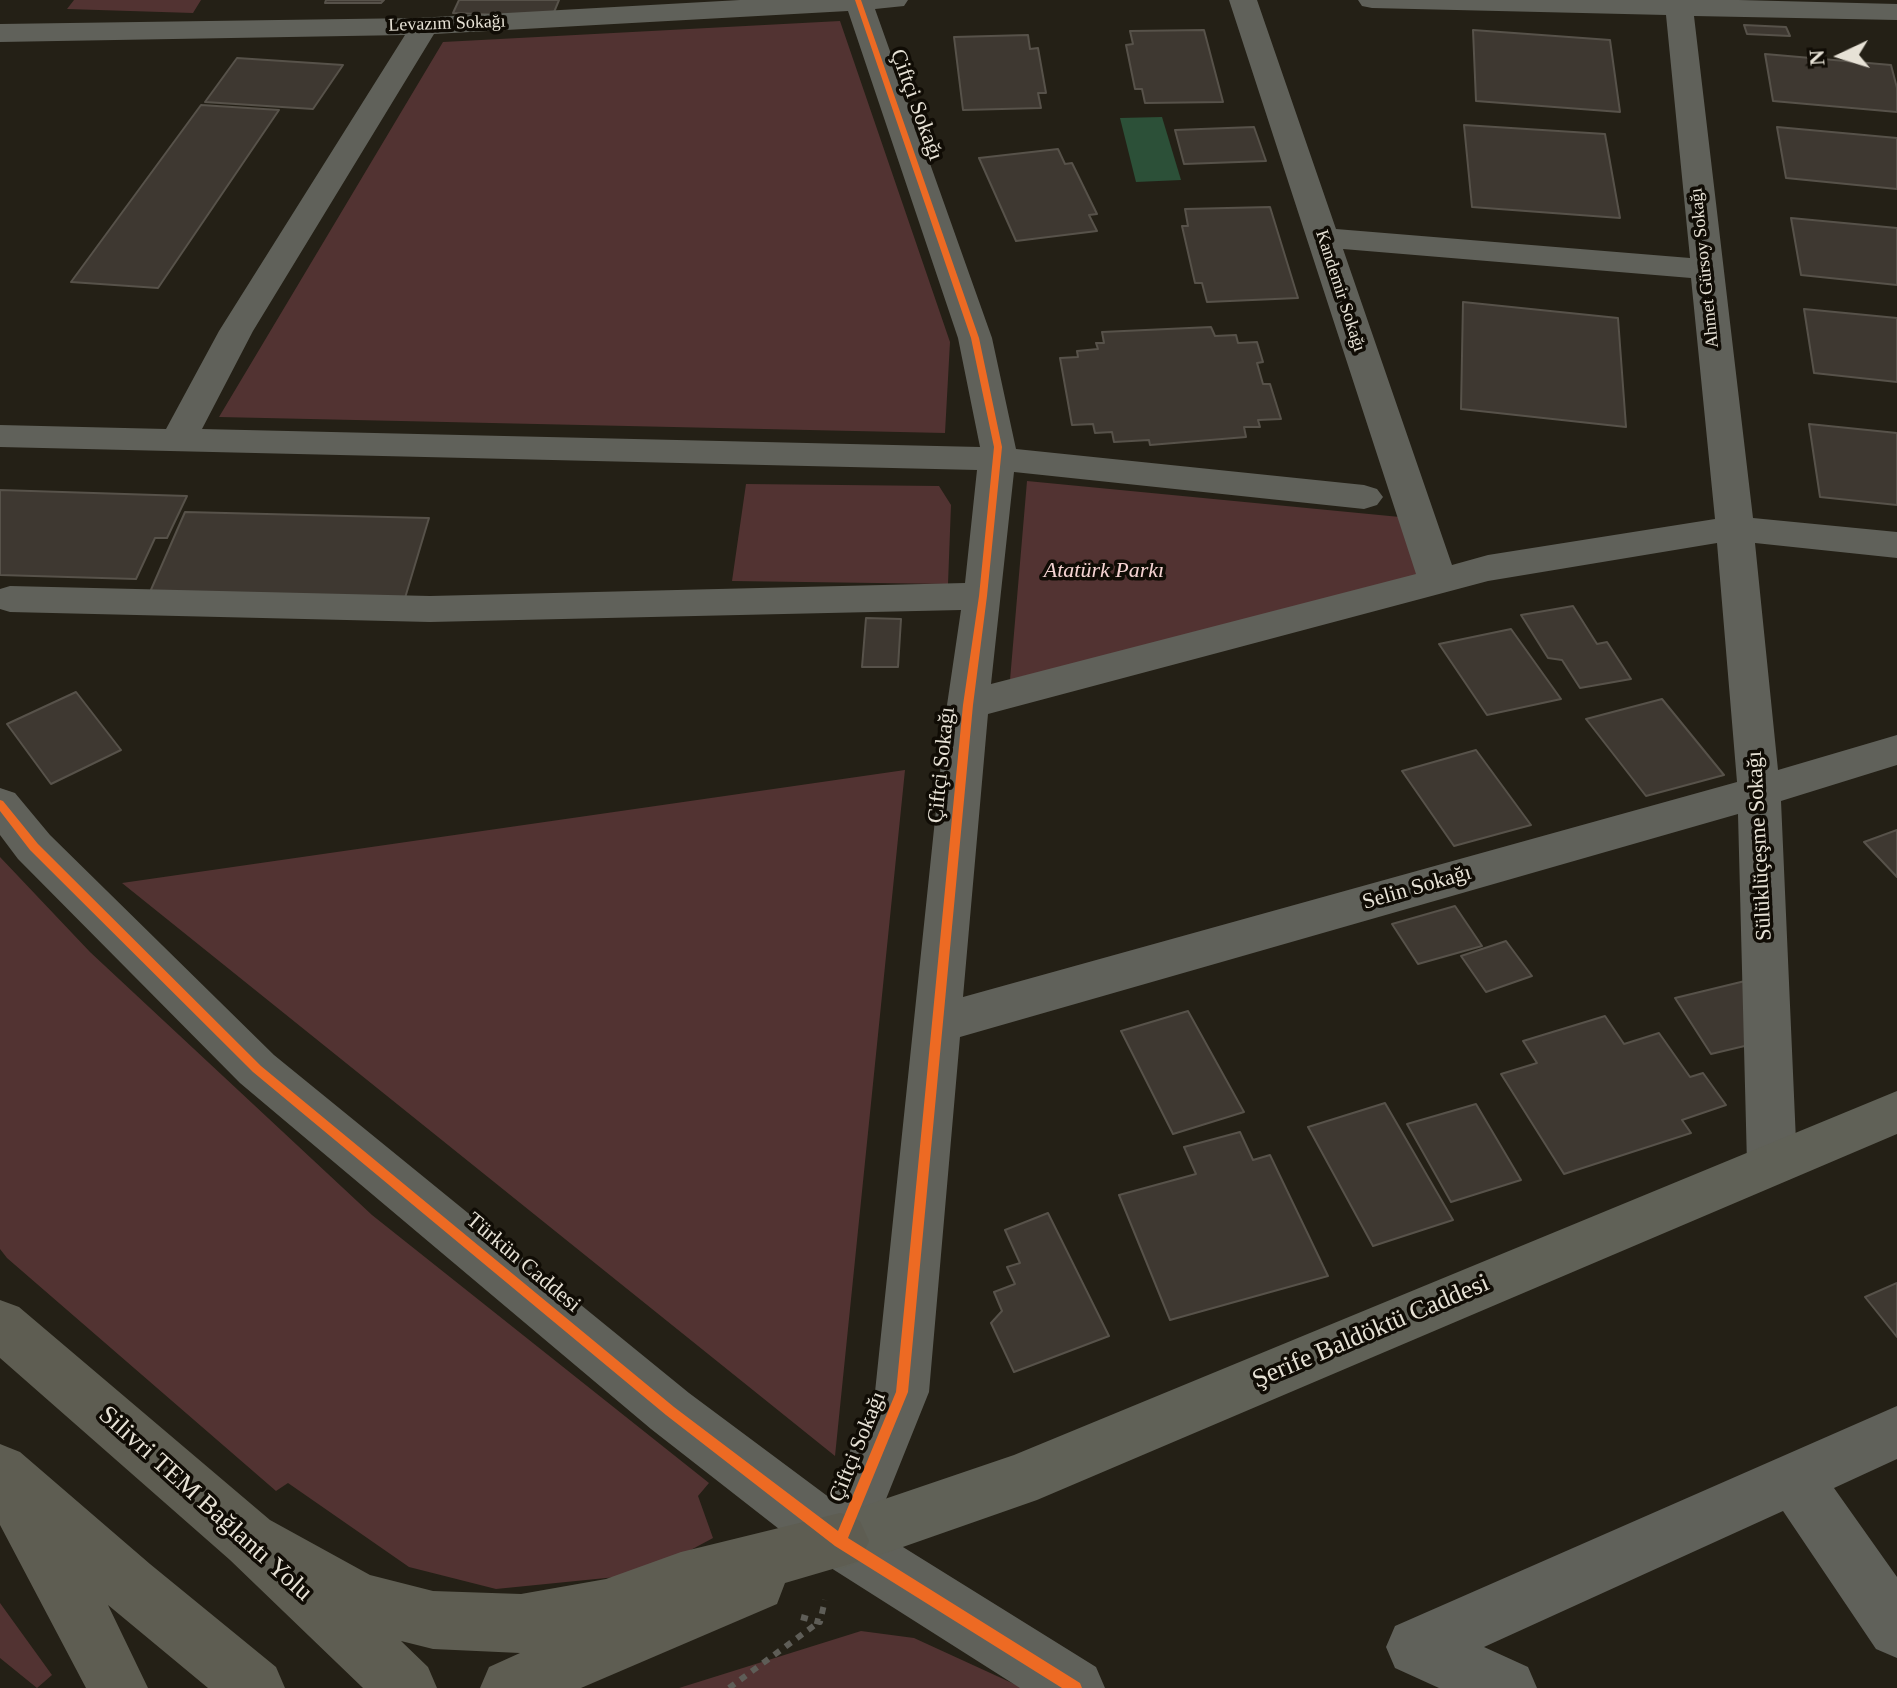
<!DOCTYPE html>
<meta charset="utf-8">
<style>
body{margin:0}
#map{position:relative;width:1897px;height:1688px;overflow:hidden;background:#242016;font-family:"Times New Roman",serif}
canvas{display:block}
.north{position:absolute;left:1801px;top:16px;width:80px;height:80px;-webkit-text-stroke:6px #100c05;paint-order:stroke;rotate:266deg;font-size:22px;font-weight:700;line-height:32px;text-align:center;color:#e7e2d6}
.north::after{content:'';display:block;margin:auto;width:28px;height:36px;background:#e7e2d6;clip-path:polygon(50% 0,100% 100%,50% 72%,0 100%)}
</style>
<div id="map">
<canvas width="1897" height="1688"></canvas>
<div class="north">N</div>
</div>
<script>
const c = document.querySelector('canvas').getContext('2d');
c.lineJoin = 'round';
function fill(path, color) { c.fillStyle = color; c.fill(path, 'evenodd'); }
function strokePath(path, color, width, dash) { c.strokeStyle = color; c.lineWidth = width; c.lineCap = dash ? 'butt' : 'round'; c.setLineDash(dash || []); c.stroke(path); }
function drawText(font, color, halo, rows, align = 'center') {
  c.font = font + ' "Times New Roman",serif'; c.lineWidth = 7; c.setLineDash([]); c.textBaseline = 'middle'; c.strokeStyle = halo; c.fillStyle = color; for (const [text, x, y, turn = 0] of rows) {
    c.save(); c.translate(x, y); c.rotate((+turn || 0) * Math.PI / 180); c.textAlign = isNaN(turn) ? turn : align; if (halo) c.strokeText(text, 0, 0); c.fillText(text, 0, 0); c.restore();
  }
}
fill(new Path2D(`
 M74,0H201L193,13L67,9Z
 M840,21L950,342L945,433L219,417L443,42Z
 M1027,481L1400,517L1422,574L1010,680Z
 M746,484L939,486L951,505L948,584L732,581Z
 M905,770L835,1456L122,883Z
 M0,857L90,952L372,1215L709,1483L698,1496L713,1538L646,1574L496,1589L409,1567L288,1483L276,1491L7,1258L0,1249Z
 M0,1603L52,1675L37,1688L0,1658Z
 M861,1631L914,1638L1023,1688H679Z`), '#523332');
fill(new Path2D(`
 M1162,117L1181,180L1136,182L1120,118Z`), '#2c5038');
const building = new Path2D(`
 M326,0H384L381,3H325Z
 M459,0H559L552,17L453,13Z
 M1744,25L1786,27L1790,36L1747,34Z
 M1204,30L1223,102L1145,103L1142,89H1135L1126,45L1133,44L1130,31Z
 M1473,30L1610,40L1620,112L1476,101Z
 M1028,35L1030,49L1038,48L1046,93H1038L1041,108L963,110L954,37Z
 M1765,54L1891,65L1897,88V112L1773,101Z
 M237,58L343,65L313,109L205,102Z
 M201,105L279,110L158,288L71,282Z
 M1464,125L1605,134L1620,218L1472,207Z
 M1254,127L1266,161L1184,164L1175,130Z
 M1777,127L1897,138V189L1786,178Z
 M1058,149L1065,164L1072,163L1097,214L1089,215L1097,231L1016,241L979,158Z
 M1270,207L1298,298L1207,302L1202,283H1195L1182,226H1188L1185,209Z
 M1791,218L1897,228V285L1801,275Z
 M1463,302L1618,318L1626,427L1461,409Z
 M1804,309L1897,318V382L1814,373Z
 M1211,327L1215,336L1236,335L1238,343L1257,342L1263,362L1257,363L1263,384H1270L1281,419L1258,420L1260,427H1244L1246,437L1150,445L1149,440L1114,442L1112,432L1095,433L1093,424L1072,425L1060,358L1078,357L1077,351L1098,349L1096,343H1104L1102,332Z
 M1809,424L1897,433V505L1820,497Z
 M0,490L187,496L167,538H155L136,579L0,575Z
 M185,512L429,518L405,598L150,592Z
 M1573,606L1597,644L1607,642L1631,679L1580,688L1562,660L1548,658L1521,615Z
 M866,618L901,619L898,667H862Z
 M1511,629L1561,699L1487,715L1439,644Z
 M76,692L121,750L51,784L7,724Z
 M1662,699L1724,775L1646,796L1586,719Z
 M1476,750L1531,825L1454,846L1402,771Z
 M1897,830V877L1864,842Z
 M1455,906L1482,946L1418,964L1392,924Z
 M1506,941L1532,976L1486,992L1461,956Z
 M1745,981L1753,1044L1711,1054L1675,998Z
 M1188,1011L1244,1112L1173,1134L1121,1031Z
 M1605,1016L1624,1044L1659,1033L1690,1077L1703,1073L1726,1105L1682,1120L1691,1133L1564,1174L1501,1074L1537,1063L1523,1041Z
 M1385,1103L1453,1220L1373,1246L1308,1127Z
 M1476,1104L1521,1180L1451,1202L1407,1124Z
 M1240,1132L1253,1160L1270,1155L1328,1276L1170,1320L1119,1195L1196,1174L1184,1147Z
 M1048,1213L1109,1336L1014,1372L991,1323L1002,1311L994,1292L1015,1284L1007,1267L1020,1263L1005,1230Z
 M1897,1283V1337L1865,1297Z`);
fill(building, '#3e3831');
strokePath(building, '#57524a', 2);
strokePath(new Path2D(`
 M801,1617L820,1622L825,1600
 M729,1688L819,1622`), '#5e5d57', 6, [7, 7]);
fill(new Path2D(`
 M740,0H908L904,6L875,9L992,338L1016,449L1364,485L1377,489L1383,497L1377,505L1364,509L1014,472L991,684L1416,574L1229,0H1257L1336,229L1690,258L1666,15L1372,8L1362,6L1358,0H1739L1897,4V20L1694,16L1753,518L1897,532V558L1755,543L1778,770L1897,735V765L1781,801L1797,1164L1790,1179L1772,1186L1754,1179L1747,1164L1738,814L960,1037L929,1392L874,1529L1096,1667L1105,1688H1020L820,1561L651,1429L240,1083L18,859L0,835V788L15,793L50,835L274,1055L689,1393L830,1498L875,1392L947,705L961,610L430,622L10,612L0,609V589L10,586L430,596L965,583L977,470L0,447V425L166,429L219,331L405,35L0,42V24L417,18ZM848,11L958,338L980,447L202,429L253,331L434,34ZM1343,249L1691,278L1715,519L1488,555L1452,565ZM1717,543L1737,782L963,997L988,714L1488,581Z
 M1897,1406V1459L1834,1488L1897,1577V1658L1876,1649L1783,1511L1484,1647L1528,1667L1537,1688H1439L1395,1668L1386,1647L1395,1626Z`), '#60615a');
fill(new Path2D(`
 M1897,1091V1134L1037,1500L840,1569L820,1561L811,1541L820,1521L1014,1455Z`), '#606157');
fill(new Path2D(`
 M0,1300L19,1307L270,1520L370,1575L433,1591L521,1594L606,1579L681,1552L840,1513L860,1521L869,1541L860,1561L785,1583L777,1604L581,1688H480L489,1667L520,1653L433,1649L401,1641L428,1667L437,1688H363L230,1560L0,1358Z
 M0,1444L20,1452L150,1564L276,1667L285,1688H208L108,1605L148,1688H86L0,1525Z`), '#5e5d52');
fill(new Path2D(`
 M855,0H861L979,338L1002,447L987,596L973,705L908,1392L848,1538L1080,1683L1082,1688H1062L835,1546L666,1415L253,1072L30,850L0,811V800L3,801L38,844L261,1066L674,1407L838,1531L896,1392L963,705L979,596L994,447L971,338Z`), '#ed6a23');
drawText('18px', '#e7e2d6', '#100c05', [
 ["Levazım Sokağı",447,24,-2],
 ["Ahmet Gürsoy Sokağı",1705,268,-96],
 ["Kandemir Sokağı",1340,291,72]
]);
drawText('22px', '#e7e2d6', '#100c05', [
 ["Çiftçi Sokağı",916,105,70],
 ["Çiftçi Sokağı",942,765,-84],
 ["Sülüklüçeşme Sokağı",1760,846,-93],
 ["Selin Sokağı",1417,888,-16],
 ["Türkün Caddesi",523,1263,40],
 ["Çiftçi Sokağı",858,1447,-68]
]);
drawText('italic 22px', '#f5d3d2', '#100c05', [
 ["Atatürk Parkı",1104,571]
]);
drawText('26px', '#e7e2d6', '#100c05', [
 ["Şerife Baldöktü Caddesi",1371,1332,-23],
 ["Silivri TEM Bağlantı Yolu",205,1504,42]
]);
</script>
